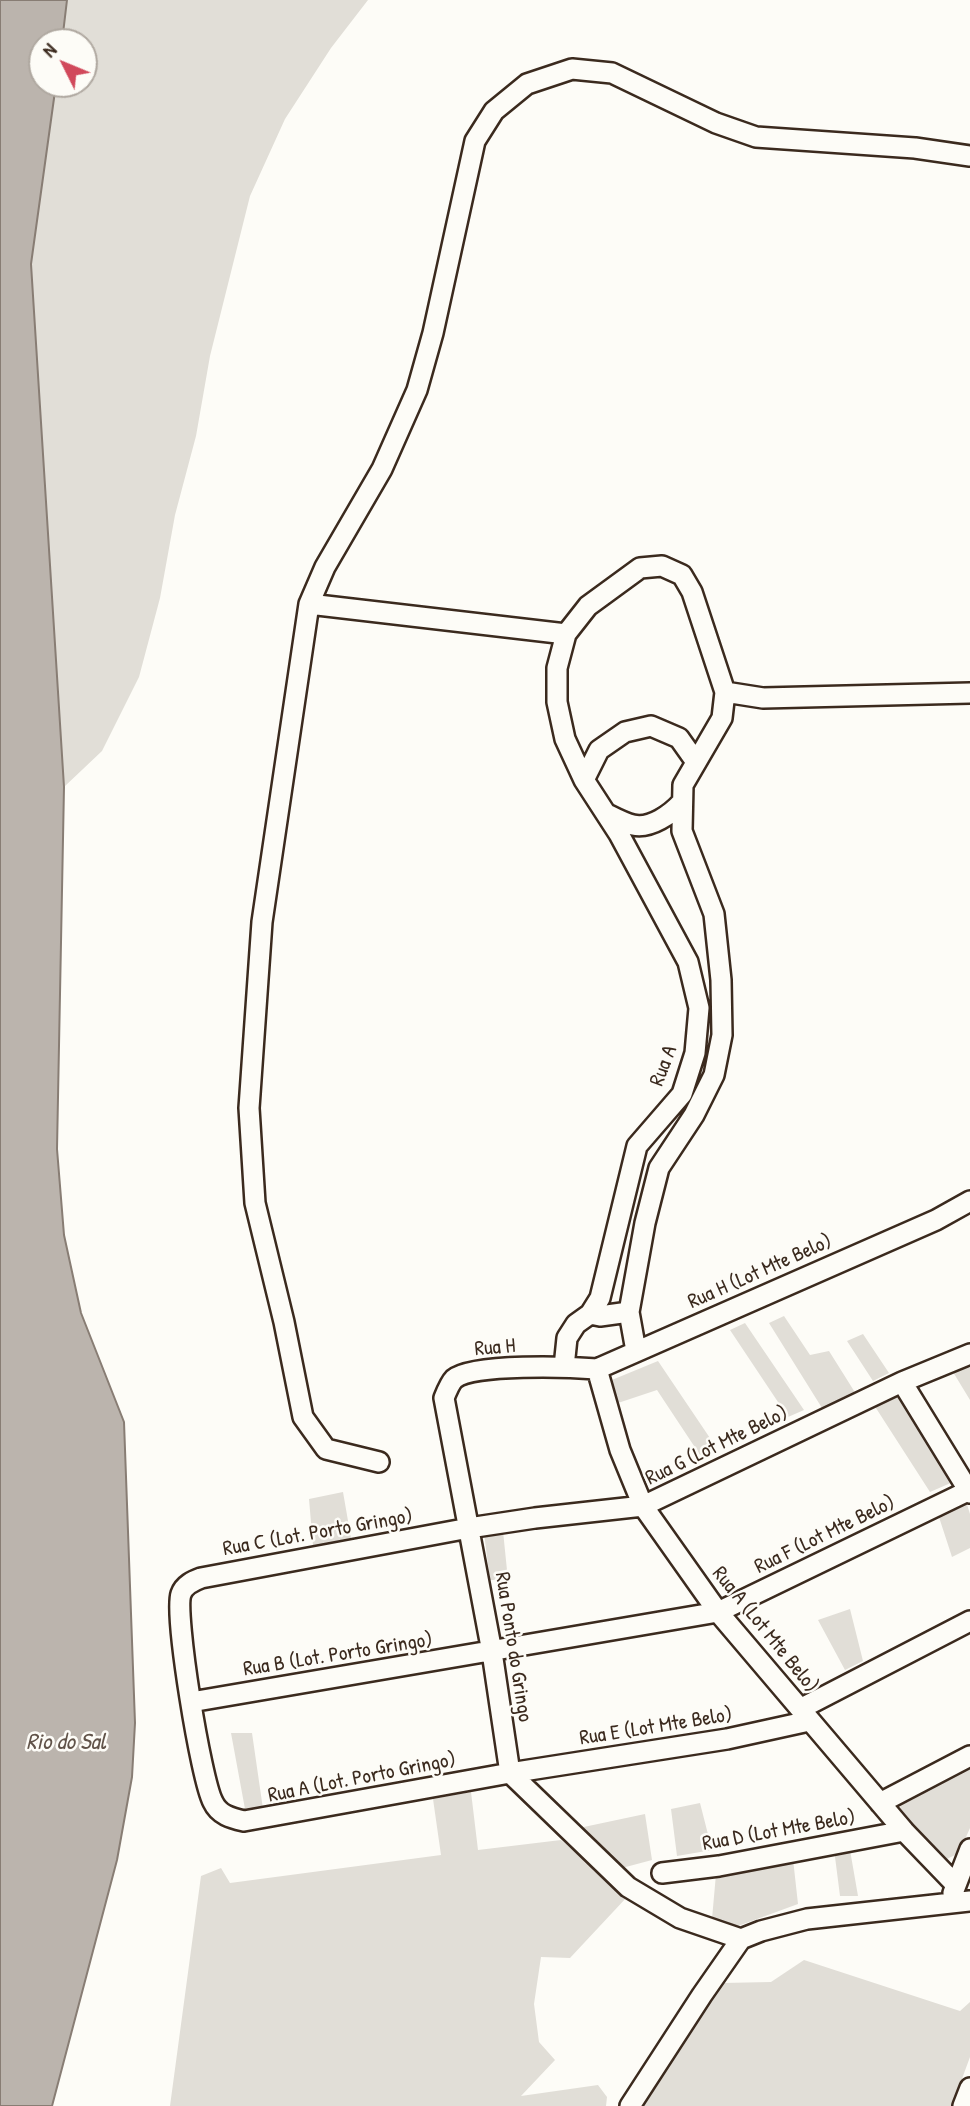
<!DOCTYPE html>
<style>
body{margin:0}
#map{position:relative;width:970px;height:2106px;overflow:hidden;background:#fdfcf7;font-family:"Patrick Hand",sans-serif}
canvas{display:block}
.north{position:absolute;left:28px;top:28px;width:70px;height:70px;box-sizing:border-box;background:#fdfcf7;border:2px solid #afa8a0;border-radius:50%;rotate:313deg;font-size:19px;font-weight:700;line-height:28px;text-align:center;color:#3b2a1e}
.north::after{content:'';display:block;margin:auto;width:24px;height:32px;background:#d1495b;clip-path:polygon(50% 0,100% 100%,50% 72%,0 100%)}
</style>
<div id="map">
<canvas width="970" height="2106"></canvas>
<div class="north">N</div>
</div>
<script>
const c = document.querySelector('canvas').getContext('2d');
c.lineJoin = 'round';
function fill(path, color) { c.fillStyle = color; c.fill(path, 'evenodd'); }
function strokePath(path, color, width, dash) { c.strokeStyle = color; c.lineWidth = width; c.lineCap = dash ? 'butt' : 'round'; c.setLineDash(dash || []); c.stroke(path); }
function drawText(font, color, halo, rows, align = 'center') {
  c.font = font + ' "Patrick Hand",sans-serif'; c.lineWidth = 5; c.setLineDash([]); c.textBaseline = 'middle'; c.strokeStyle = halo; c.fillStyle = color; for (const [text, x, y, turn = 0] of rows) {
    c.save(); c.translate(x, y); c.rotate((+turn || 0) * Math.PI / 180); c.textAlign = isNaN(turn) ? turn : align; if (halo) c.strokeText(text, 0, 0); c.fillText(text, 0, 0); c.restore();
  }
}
fill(new Path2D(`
 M67,0H368L331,48L285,119L250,196L210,356L196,436L175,515L160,598L139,677L102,751L64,787L31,264L56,84H84V42H62Z
 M784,1316L810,1355L829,1351L856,1394L822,1408L769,1323Z
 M745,1323L804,1410L788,1417L730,1330Z
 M863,1334L889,1373L873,1381L847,1341Z
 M658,1361L716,1447L700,1455L657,1390L612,1405L607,1382Z
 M968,1366L970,1368V1400L953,1372Z
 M898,1396L953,1482L930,1492L874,1405Z
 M343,1492L351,1538L313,1546L309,1499Z
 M965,1498L970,1514V1548L952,1557L937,1511Z
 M503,1531L508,1580H490L484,1533Z
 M850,1609L863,1661L845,1670L818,1620Z
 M231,1733H252L263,1809H245Z
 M970,1763V1828L959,1853L943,1861L895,1802Z
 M471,1792L478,1850L561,1840L627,1897L570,1958L541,1957L534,2004L539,2042L555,2060L521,2096L598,2085L607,2097L606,2106H170L201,1876L221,1868L230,1883L441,1855L433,1799Z
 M700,1803L712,1850L677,1856L671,1809Z
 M645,1814L652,1860L622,1868L579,1828Z
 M834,1849L850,1850L858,1896H840Z
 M793,1859L798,1904L738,1926L712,1919L716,1874Z
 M804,1960L960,2011L970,2002V2057L952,2106H644L722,1983L771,1982Z`), '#e1ded7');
const water = new Path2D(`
 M0,0H67L62,42H42V84H56L31,264L64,787L57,1149L64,1235L81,1313L124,1422L135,1723L132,1777L117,1860L52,2106H0Z`);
fill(water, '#bbb4ad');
strokePath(water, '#887d74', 2);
const minor = new Path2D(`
 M309,604L566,634
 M725,692L763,698L970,693
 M584,780L599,750L625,732L651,726L679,738L696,762
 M607,814C615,818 624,823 633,825C651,829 671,814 682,802
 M590,1314L600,1316L629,1312
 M564,1367L567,1338L576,1324L590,1314L600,1298L637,1146L682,1094L695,1053L699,1008L688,962L619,834L584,780L565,739L557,702V668L566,634L588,606L640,568L662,566L682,575L692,592L725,692L722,718L683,785L682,831L714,914L721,980L722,1035L714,1075L694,1115L659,1168L645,1223L629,1312L636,1351
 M597,1369L620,1450L643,1506L718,1612L904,1831L956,1885
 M902,1382L970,1493
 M379,1462L326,1449L303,1417L284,1322L255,1203L249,1108L262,922L309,604L325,567L382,469L417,390L433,333L475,141L494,111L527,84L572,69L612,73L716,123L756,137L915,148L970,156
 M191,1702L718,1612L970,1490
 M800,1709L970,1621
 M809,1721L727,1739L510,1773L244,1821C231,1818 219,1815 213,1802C201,1780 174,1614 181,1594C184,1585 193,1581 201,1578L469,1528L535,1518L643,1506L902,1382L970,1354
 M510,1773L492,1652L444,1398C446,1393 450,1383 454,1379C473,1363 571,1367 597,1369L936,1220L970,1201
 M510,1773L628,1887L680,1918L741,1939
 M880,1803L970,1756
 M662,1873L719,1866L904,1831
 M953,1893L970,1849
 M630,2106L702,1995L741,1939L761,1931L807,1919L970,1901
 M963,2106L970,2088`);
strokePath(minor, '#3b2a1e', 24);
strokePath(minor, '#fdfcf7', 19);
drawText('21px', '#3b2a1e', '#fdfcf7', [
 ["Rua A",664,1066,-69],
 ["Rua H (Lot Mte Belo)",760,1272,-24],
 ["Rua H",495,1348,-5],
 ["Rua G (Lot Mte Belo)",717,1446,-26],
 ["Rua C (Lot. Porto Gringo)",318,1533,-10],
 ["Rua F (Lot Mte Belo)",825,1535,-26],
 ["Rua A (Lot Mte Belo)",765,1630,51],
 ["Rua Ponto do Gringo",513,1647,81],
 ["Rua B (Lot. Porto Gringo)",338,1655,-9],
 ["Rua E (Lot Mte Belo)",656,1727,-9],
 ["Rua A (Lot. Porto Gringo)",362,1778,-11],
 ["Rua D (Lot Mte Belo)",779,1831,-10]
]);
drawText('italic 23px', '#615349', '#fdfcf7', [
 ["Rio do Sal",66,1743]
]);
</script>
